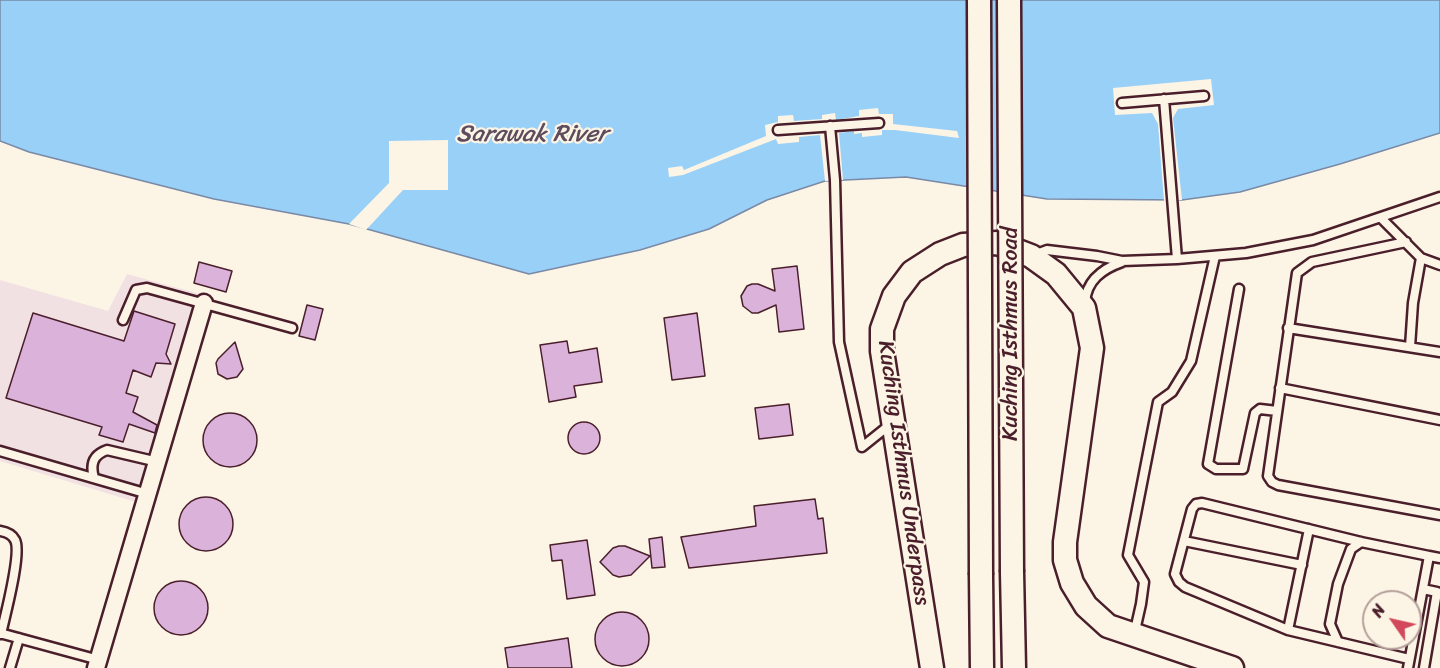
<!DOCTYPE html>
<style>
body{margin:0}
#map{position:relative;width:1440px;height:668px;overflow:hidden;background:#fcf5e5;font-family:Sriracha,sans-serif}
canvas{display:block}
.north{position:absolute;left:1362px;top:590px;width:60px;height:60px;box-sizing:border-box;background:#fcf5e5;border:2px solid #b59f9b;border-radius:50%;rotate:304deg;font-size:16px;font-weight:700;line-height:24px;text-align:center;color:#4a1f2b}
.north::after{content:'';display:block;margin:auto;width:21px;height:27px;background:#d1495b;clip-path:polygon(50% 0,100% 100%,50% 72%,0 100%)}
</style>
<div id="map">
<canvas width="1440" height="668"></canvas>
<div class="north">N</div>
</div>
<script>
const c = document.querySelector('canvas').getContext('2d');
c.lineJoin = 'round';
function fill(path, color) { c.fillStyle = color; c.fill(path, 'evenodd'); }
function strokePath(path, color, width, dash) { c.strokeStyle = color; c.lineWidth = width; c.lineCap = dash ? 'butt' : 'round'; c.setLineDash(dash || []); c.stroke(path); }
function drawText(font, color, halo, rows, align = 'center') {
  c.font = font + ' Sriracha,sans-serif'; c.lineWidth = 4.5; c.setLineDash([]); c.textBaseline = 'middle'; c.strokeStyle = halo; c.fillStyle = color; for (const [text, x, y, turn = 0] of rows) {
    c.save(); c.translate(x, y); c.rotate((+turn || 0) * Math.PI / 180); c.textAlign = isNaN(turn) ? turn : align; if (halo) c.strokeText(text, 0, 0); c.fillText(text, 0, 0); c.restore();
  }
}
fill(new Path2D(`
 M127,274L200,294L139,503L0,461V280L108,311Z`), '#f2e1e2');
const water = new Path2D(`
 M0,0H1440V133L1340,164L1240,192L1182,200L1047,199L906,177L825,181L767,200L709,229L640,250L529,274L349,224L214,199L29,152L0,141Z`);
fill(water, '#99d0f8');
strokePath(water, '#7989a6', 1.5);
fill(new Path2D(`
 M1211,79L1214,105L1178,109L1173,118L1182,200L1164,201L1158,124L1152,113L1115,115L1113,88Z
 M878,108L879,114H893V124L957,131L959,138L895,130H882V135L862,137V133L854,134V131L839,133L843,180L825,181L820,135L799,137V142L778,144L776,139L683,175L669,177L668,168L682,166L684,170L766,136L765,125L778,122V116L793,115L794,121L822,119V115L835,113L836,120L859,116V110Z
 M448,140V190H403L366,230L349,224L389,183V141Z`), '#fcf5e5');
const building = new Path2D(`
 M199,262L232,271L226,292L194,283Z
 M797,266L804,329L779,332L776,305L758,313H752L743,306L741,296L747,286L752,284H758L775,291L772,269Z
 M307,305L323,309L315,340L299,336Z
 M134,311L175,324L166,354L171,364L156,363L151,377L133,370L126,393L138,397L133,412L157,425L155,433L129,424L123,442L99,435L102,427L6,398L33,313L124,341Z
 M697,313L705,376L672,380L664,318Z
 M567,341L569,353L597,348L602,382L574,386L576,397L549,402L540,345Z
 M235,342L243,369L237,377L227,379L218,374L216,363L218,359Z
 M789,404L793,435L759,439L755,408Z
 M203 440a27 27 0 1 1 54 0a27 27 0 1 1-54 0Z
 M568 438a16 16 0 1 1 32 0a16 16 0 1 1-32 0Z
 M179 524a27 27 0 1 1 54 0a27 27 0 1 1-54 0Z
 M815,499L818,519L823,518L827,553L689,568L681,537L756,526L754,506Z
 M662,537L665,567L652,568L649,539Z
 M587,540L595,595L567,599L562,560L552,561L550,545Z
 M619,546H625L650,556L631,575L619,577L613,575L600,562L613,548Z
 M154 608a27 27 0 1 1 54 0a27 27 0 1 1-54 0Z
 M595 639a27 27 0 1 1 54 0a27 27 0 1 1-54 0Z
 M568,638L572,668H508L505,648Z`);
fill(building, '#dab2da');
strokePath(building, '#4a1f2b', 1.5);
const lane = new Path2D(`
 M1164,99L1177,259
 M1122,103L1204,96
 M830,126L835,180L839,342L862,447L892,423
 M778,130L879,123
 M1381,218L1421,258L1413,303L1410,347
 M1406,242L1312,262L1297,273L1268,476L1272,482L1278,485L1440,515
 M1034,255L1047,250L1097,256L1122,261L1177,259L1246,253L1313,240L1440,197
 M1421,258L1440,265
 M1239,289L1208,464L1216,469H1243L1255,413L1260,409L1277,411
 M1085,302C1087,280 1102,269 1122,262
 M123,320L136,290L147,288L292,328
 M1288,328L1440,352
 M1280,388L1440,420
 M0,451L148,494
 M94,478C90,464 93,455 107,450L158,462
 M0,531C6,532 12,534 15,540C22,553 5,616 1,634
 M1184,541L1302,565
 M1423,589L1437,592L1424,668
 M1288,630L1309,529
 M0,633L99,660
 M1134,635L1141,604L1144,582L1128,555L1158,402L1172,392L1191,361L1215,256
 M1338,642L1330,624L1338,584L1351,549L1361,542
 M1409,659L1288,630L1185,587L1179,582L1175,574L1192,509L1196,504L1202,503L1361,542L1429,556
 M10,668L19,638
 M1408,668L1429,556L1440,558`);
const street = new Path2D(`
 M96,668L204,303`);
const secondary = new Path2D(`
 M1012,572L1014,668
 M981,575L982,668
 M932,668L882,351V329L894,296L912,272L940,254L963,245L997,243L1031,256L1056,274L1084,308L1092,348L1065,542V560L1072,583L1086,606L1108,626L1232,668`);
strokePath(lane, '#4a1f2b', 13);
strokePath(street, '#4a1f2b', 21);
strokePath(secondary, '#4a1f2b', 27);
strokePath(lane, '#fcf5e5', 8);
strokePath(street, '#fcf5e5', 16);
strokePath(secondary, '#fcf5e5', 22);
const secondaryBridge = new Path2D(`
 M979,0L981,575
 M1009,0L1012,572`);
strokePath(secondaryBridge, '#4a1f2b', 27, []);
strokePath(secondaryBridge, '#fcf5e5', 22);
drawText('22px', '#4a1f2b', '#fcf5e5', [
 ["Kuching Isthmus Road",1011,334,-90],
 ["Kuching Isthmus Underpass",903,473,82]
]);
drawText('italic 24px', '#5e4b5e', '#fcf5e5', [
 ["Sarawak River",532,135]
]);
</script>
